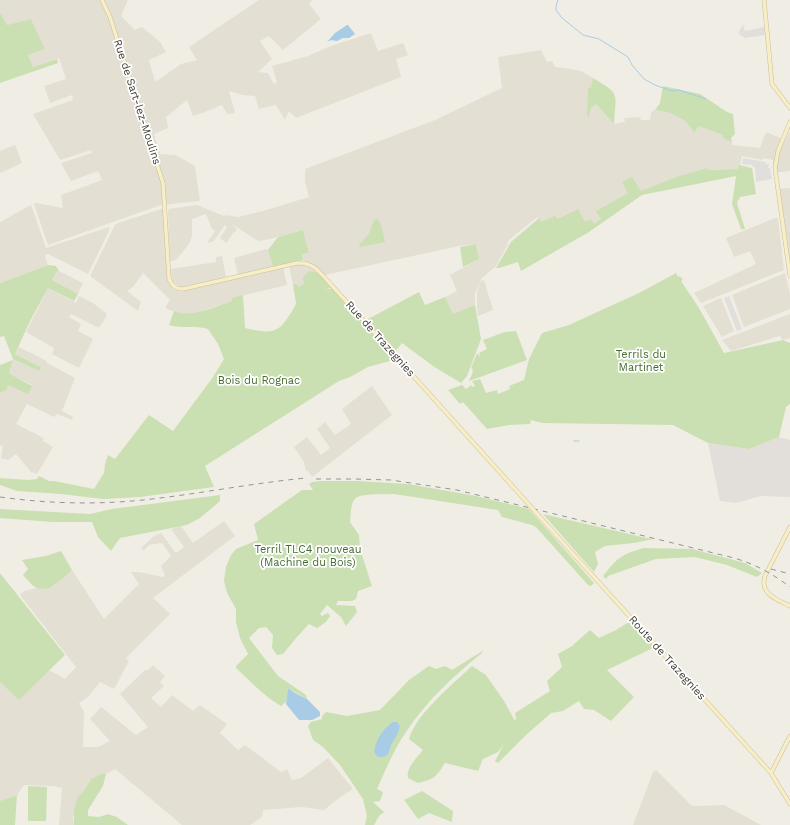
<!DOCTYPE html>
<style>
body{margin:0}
canvas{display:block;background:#f0ede5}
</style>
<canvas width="790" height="825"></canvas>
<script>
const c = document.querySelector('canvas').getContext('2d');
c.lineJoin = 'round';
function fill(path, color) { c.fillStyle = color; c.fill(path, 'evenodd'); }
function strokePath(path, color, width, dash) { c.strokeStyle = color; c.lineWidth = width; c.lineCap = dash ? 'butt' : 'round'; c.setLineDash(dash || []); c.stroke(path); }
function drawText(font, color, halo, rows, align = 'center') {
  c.font = font + ' "Work Sans",sans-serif'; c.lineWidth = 3.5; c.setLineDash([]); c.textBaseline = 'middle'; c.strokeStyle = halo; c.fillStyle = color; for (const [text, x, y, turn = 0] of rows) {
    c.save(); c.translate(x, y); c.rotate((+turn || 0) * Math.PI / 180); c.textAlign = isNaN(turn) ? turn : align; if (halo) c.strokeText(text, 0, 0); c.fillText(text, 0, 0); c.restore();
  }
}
fill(new Path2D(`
 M0,0H128L121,16L135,30L142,27L160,42L166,52L149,60L155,82L181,64L197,60L189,47L259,0H313L309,4L321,19L283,50L269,36L260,41L272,59L258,72L268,73L274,84L277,82L272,66L308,56L328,47L371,33L378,51L403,43L408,55L396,59L401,77L296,118L289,111L285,120L276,105L259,109L255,96L243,95L229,91L235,113L227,114L222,105L205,112L193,116L187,100L166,117L168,128L154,134L160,154L175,155L195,166L200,201L161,205L48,245L34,204L36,203L63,208L61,195L102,180L98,171L71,181L61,163L92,153L91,150L60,160L33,114L73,100L72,95L50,103L44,86L66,79L59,58L33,67L28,55L45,49L31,19L7,25L0,12Z
 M541,50L547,62L552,61L555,67L566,68L581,71L593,78L590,114L591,108L596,104L614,124L625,122L624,118L640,117L641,120H650L651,112L655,110L670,113L687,121L694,133L699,126L724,135L723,138L732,142V145L760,148L766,132L785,140L790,132V171L773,173V160L763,158V160L742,156L739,169L709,170L707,168L679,176L641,192L632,177L628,193L597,211L601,219L594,224L558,220L555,217L541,223L539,217L536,218L509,240L507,243L508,244L496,266L482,278L475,293V305L453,315L445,297L457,291L450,275L479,259L476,244L459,246L325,275L314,265L303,260L302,254L309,253L303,230L270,239L258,241L232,224L237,229L235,232H234L226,243L220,238L227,227L225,225L213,242L207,243L215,231L212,229L206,214L192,219V236L189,244L176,260L170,261L168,212L169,209L197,205L224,216L226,215L238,217L263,211L309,197L305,182V169L435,120L502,88L498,57Z
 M15,145L22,163L0,173V151Z
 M790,188V262L779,189Z
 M31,205L46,248L109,227V231L88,274L50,255L49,254L45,255L48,266L0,283V222Z
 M161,209H163L168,281L173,288L181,292L183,291L283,267L287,285L232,298V301L192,314H180L165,308L170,300L143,273L133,287L127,291L141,302L138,311L90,276L115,225L118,223Z
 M775,218H778L784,270L701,303L694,293L756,264L750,251L734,257L726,238Z
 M266,249L268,250L273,267L238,275L234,258Z
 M222,256L226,277L181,287L172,282L171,269L216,262V257Z
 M298,264L308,265L317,271L313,272L305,283L299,287L296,283L293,285L289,266Z
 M57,270L83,283L78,294L52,280Z
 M785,273L790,294V309L744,327L732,295Z
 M484,280L493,310L478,316L477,306V291L481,281Z
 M48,288L76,303L79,296L93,303L107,314L102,324H101L99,328L71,314L69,317L81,324L78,331L93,339L79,368L52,354L54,348L26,332Z
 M721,298L734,331L722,337L703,306Z
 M790,314V338L782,340L780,336L731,351L722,340Z
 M19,347L45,360L47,363L75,378L62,411L73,417L72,420L57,414L54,417L27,404L16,424L44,438L43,441L53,447L37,474L31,472L16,454L8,460L1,458L3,445L0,446V393L7,390L8,385H32L9,373L13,359L39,371L41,367L15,354Z
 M372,386L392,415L312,477L308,471H306L304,462L294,447L307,437L321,455L330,448L317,429L325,422L335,435L351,424L342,409Z
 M224,521L235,536L153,598L170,614L126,658L129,661L114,689L100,682L88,697L79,703L84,712L83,747H98L110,741L90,719L101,707L136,735L148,727L120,694L145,670H148L153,665L165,676L160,682L164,686L151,698L161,707L172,695L193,711L200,705L227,724L220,733L238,750L245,745L281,772L287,769L292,780L301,778L328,758L353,789L339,798L324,810L302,807L263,810L262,817L250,825H182L115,769L106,774H101L91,779L83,792L78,796L73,818L74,825H59L62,788L53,786L24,785L17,795L0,801V682L19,699L49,670L65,679L76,667L20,595L24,591L37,588L44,589L55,585L72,570L104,619L139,584L131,572H139L163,577L165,575L161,566L171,556L162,543L149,545L144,550L141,548L154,536L161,533L176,553L184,547L171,529L181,526L193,543Z
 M656,770L691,805L696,806L724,805L761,825H633L653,772Z`), '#e3dfd3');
fill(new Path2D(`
 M779,437L790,440V497L761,496L736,503L720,501L708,443L749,449Z`), '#e2dfda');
fill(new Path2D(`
 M0,12L7,25L31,19L45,49L28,55L33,67L57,59L58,63L0,83Z
 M593,78C621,95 616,92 614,124L596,104L591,108L589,116L587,115L588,88L591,87Z
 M663,86L700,94L727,112L733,114L735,134L731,138L732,142L723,138V135L699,126L694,133L686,121L670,113L655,110L660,103Z
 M739,165L752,168L756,194L740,197L737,203L745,229H741L732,204L736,176L642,195L589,232L521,271L518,262L499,268H496L511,242L538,219L539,217L541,222L555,216L558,219L578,209L585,222L591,219L594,224L601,219L596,211L628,193L622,182L632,177L641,191L679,176L707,168L709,170L738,169Z
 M378,219L382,228L385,242L360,247L359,245L369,234L374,220Z
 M303,230L309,253L302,254L303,260L273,267L268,250L278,237Z
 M476,244L479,259L463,267L460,247Z
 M49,265L56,266L59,271H57L52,280L78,294L74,301L48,288L30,321L15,354L41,367L39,371L13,359L4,336L0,337V283Z
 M309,271L313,272L317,271L332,287L325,290L333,288L397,359L368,367L350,377L339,381L205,466L214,487L140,497L103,499L61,494L17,491L0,485V478L28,480L37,479L39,476L49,481H54L94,489L104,473L105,464L108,455L115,459L149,415L173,431L213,377L224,359L218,344L208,329C194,325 182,329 169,325L174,311C190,319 216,306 232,301V298L243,295L245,328C276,335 279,333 295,306L296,303L293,285L296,283L299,287L305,283L302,279Z
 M676,273L678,277L680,276L683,280L681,281L699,308L724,353L783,340L790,343V404L786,407L779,437L749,449L708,443L673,425L542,423L531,420L530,424L509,425L487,429L463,402L460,404L448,390L462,385L466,389L471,385L473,387L475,386L472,381L480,379L486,393L497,390L498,394L510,389L509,386L524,380L529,359L542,333L569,325L641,292Z
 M419,292L425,305L445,297L453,314L475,305L481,339L467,376L461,383L433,366L402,343L395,352L366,320Z
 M516,331L527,360L469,381L473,372L472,371L473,369L471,368L477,353L479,356L480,355L479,353L487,349L483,340L505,332Z
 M13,360L9,373L32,386L28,394L8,385L7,390L0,393V365Z
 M321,481H357L408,484L476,496L529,509L594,583L591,586L588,585L536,527L532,525L502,517L498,510L394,494C385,495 358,492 354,500C350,506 351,516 350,522L359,535L360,549L372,586L358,591L356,599L352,601H338L336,605L355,606L357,612L346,626L341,617L327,605L320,614L322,616L328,613L330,616L326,622L317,628L309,624L297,637L283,654L277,655L272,648L273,635L266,627L259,628L249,638L278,676L306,695L307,699L288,688L286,702L281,706C264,696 250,681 236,668V666L248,654L240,638L236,622V609L227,593L224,581L226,567L231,555L236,549L258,540L254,524L302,490H313L309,484L312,482Z
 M220,495V500L219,502L200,518L187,525L120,538L111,551L98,537L92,522H52L0,518V509L90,514L112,509Z
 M543,514L642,537L654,539L634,543L605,546L595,552L598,564L594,572Z
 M644,548L692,549L745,563L762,573L757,577L727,565L695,557L656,559L608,576L606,579L603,576C617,558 622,554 644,548Z
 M61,551L72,570C63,578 50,593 37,588C32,586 27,579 23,575L28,569L22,560L46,556Z
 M0,573L65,655L19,700L0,682Z
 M629,622L655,647L607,670L634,697L611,721L594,710L584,709L579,701L563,711L551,713L526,735L498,763L495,761L504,744L498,752L483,759L478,771L445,763C436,777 435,779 418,783L408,778C406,767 417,758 423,750L409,739C416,714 453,684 472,666L486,675L504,701L515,721L516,719L515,713L550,691L547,681L562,667L558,654L572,646L590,630L599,638L616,630Z
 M484,650L481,654C453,676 428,700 408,729C395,747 386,769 377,789L383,792L380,801L373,802L384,812L379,816L374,825H365L367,816L363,799L340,765L323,747L313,740L308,726L311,722L322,719V716L326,712L347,716L380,710L409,680L429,666L436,669L445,666L452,670Z
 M101,774H106L103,786L88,810V816L99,817L108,814L117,817L128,825H74V809L78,796L83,792L91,779Z
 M28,786L47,787L46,821H28Z
 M422,791L453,811L452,822L429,813L418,819L404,800Z
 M17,795L15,825H0V801Z`), '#cae0b2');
fill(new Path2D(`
 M743,24L745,31L764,27L765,35L745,38L739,34V31Z
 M743,158L766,162V164H769L768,168H770L772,179L756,182L755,167L754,168L752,165L742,164Z
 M729,296L742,329L737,331L724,298Z`), '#e1dfdc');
fill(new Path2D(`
 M347,25H348L355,34L349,38H343L337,41L331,40L327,42L335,33Z
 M288,688L295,693L307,699L320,712V716L312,720H299L286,704Z
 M393,722H397L400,726C398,734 396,737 392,743C388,751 391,758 378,757L374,752C376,739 383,729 393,722Z`), '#a8cbe6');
strokePath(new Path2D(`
 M558,0L556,6V10L562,18L583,35L599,39L628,57L632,65L644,79L655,85L666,89L672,91L679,90L706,99
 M574,441H579`), '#a8cbe6', 1);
const secondary = new Path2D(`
 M102,0L110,17L163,183L169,278C171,285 176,289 183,289L297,263C311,262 317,269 326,279L524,499
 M764,0L772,84L790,108
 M790,122L778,151L775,168L790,276
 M539,516L771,773L790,804
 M790,527L765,576C759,594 778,600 790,606
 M771,773L790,736`);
strokePath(secondary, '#cabf99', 4.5);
strokePath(secondary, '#f7edc7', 3.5);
strokePath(new Path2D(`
 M316,479H356L391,480L457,490L734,558C755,564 773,574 790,587
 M0,497C50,504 102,505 152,499C203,493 254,483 306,478
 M771,569L790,574`), '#939393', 1, [5, 5]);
const secondaryBridge = new Path2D(`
 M524,499L539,516`);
strokePath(secondaryBridge, '#cabf99', 4.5, []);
strokePath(secondaryBridge, '#f7edc7', 3.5);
drawText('11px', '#413d35', '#fff', [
 ["Rue de Sart-lez-Moulins",137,102,72],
 ["Rue de Trazegnies",380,339,48],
 ["Route de Trazegnies",667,658,48]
]);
drawText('11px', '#456b30', '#fff', [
 ["Terrils du",641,355],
 ["Martinet",641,368],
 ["Bois du Rognac",259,381],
 ["Terril TLC4 nouveau",308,550],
 ["(Machine du Bois)",308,563]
]);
</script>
